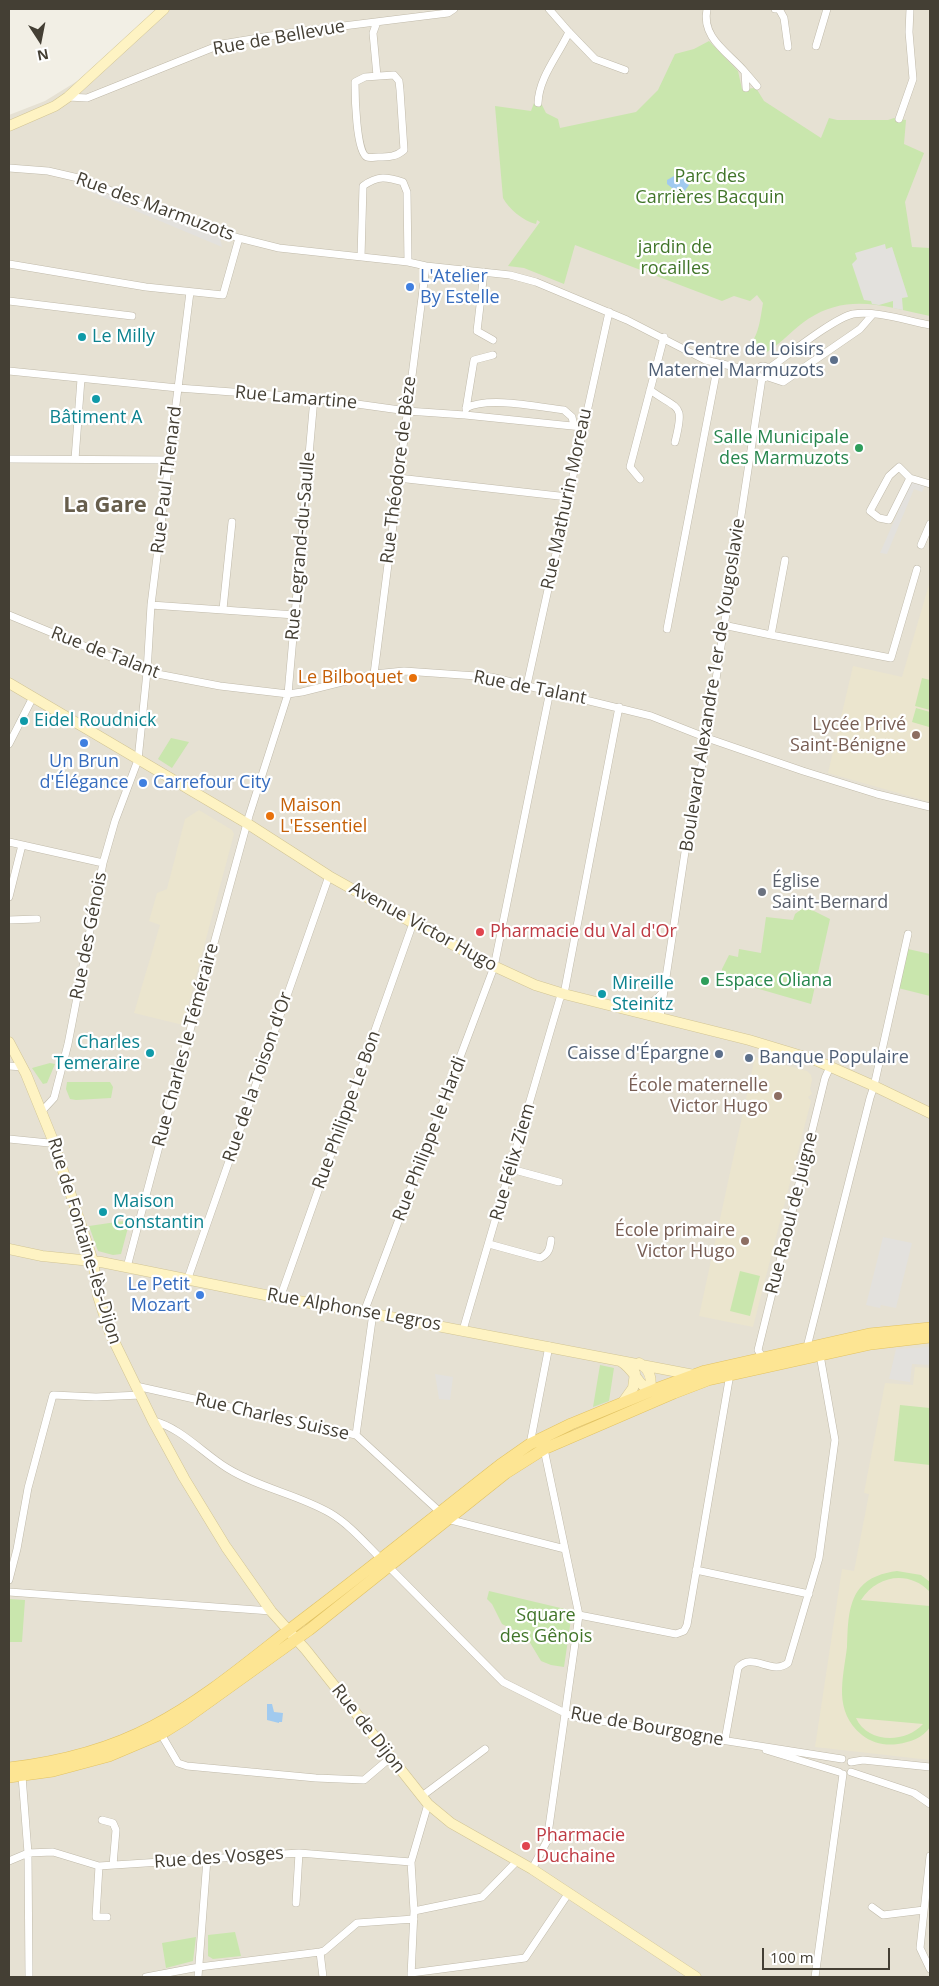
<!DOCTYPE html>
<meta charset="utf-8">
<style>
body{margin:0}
#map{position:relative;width:939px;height:1986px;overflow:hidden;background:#f2efe5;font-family:"Open Sans",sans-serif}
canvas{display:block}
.frame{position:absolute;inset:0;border:10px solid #443f34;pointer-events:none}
.north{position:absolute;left:15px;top:15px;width:50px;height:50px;-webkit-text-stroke:4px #fff;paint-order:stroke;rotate:169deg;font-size:14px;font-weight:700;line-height:20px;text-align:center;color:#443f34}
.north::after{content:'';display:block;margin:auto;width:18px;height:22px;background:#443f34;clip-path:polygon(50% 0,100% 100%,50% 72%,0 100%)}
.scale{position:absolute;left:762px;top:1948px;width:128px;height:22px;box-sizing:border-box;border:2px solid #443f34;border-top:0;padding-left:6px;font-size:15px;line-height:18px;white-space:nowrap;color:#443f34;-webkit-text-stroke:4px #fff;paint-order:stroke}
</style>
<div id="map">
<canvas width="939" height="1986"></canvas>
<div class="frame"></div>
<div class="north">N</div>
<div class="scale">100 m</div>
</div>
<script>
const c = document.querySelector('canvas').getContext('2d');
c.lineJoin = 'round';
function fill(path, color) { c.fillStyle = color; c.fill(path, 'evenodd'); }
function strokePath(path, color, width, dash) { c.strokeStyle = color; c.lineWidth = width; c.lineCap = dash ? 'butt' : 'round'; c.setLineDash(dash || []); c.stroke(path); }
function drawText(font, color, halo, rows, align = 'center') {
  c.font = font + ' "Open Sans",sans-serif'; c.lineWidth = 4.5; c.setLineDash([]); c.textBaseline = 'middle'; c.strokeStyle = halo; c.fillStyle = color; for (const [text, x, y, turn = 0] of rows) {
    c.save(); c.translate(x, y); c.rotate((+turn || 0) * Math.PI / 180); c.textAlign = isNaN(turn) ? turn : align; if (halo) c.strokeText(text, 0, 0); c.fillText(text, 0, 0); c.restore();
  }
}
fill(new Path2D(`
 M157,9H930V1977H9V115L45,101L79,80Z`), '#e6e1d3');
fill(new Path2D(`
 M930,581V802L828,773L853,666L902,677Z
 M199,810L232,830L234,834L183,1025L134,1013L160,925L149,921L157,893L167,889L185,819Z
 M755,1057L807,1071L811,1075L812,1080L810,1089L812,1094L808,1097L811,1101L753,1327L699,1316Z
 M915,1367L930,1368V1760L815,1747L842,1569L854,1571L869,1494L864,1493L885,1383L913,1385Z`), '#ebe5ce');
fill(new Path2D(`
 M709,41L738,71L742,89L756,88L764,101L821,138L829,118L837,120H888L894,118L906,120L904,144L924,153L905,202L912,247L930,248V316C887,307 849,292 808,319C794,328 782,343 767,352L759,354L744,355C759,334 759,327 763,303L757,295L750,301L734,296L722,301L575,245L564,284L524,268L508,266L540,222L537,220L536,224C523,221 509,209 503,198L495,106L531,111L534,103H541L546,113L558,119L560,128L636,112L658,90L675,54L694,49Z
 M922,678L930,680V710L915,706Z
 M916,708L930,712L929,727L912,722Z
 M171,738L189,742L172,768L158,759Z
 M803,908L812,910L830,919L811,1004L721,978L722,969L729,955L738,957L739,949L761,953L766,917L793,920L795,914Z
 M908,949L930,954V996L898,988Z
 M50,1063L55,1064L47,1083L43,1084L32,1068Z
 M67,1082H110L113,1087L111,1098L76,1100L70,1099L66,1089Z
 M130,1220L121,1254L113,1255L98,1251L89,1226Z
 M740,1271L760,1276L750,1316L730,1311Z
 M600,1365L614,1368L609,1401L593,1407Z
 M900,1405L930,1408V1465L894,1461Z
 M897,1571L921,1575L930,1582V1592C909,1570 877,1575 861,1600L930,1606V1727C923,1738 910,1742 898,1744C885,1746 872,1743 862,1735C833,1711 843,1680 847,1647C848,1628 847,1604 860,1588C869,1577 883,1573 897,1571ZM856,1718L923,1724C905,1744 867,1743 856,1718Z
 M489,1591L569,1610L571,1619L564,1667L551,1665L541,1661L526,1636L502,1624L492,1604L487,1599Z
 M9,1599L25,1600L22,1642H9Z
 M235,1932L241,1956L213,1959L208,1956V1935Z
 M196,1937L193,1961L166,1968L162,1943Z`), '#c9e6ad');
fill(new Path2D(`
 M90,185L220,238L222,247L91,192Z
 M885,244L886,249L892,247L908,297L902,298L903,310L893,308V301L879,305L872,304L871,301L864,300L852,264L857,259L855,253Z
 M912,480L925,486L922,492L914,489L887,554L880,553Z
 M883,1237L912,1243L896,1308L881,1305L880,1308L866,1305Z
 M930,1347V1365L912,1364L910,1382L889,1379L896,1349Z
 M435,1374L453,1377L450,1400L439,1399Z`), '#e3e1dd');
fill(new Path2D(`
 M674,176H684L688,178L689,185L684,192L676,191L667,184V180Z
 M267,1704H272L274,1712L283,1713L282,1722H279V1723L267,1720Z`), '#a1caef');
const street = new Path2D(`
 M549,9L569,32L595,59L625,70
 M707,9C701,38 728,52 745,72L746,88
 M775,9H779L784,18L788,47
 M816,46L827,9
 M745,72L757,86
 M394,75L399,81L400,90L404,150C396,157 388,157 378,157C375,157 370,158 367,157C356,153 355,94 355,82L365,77Z
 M377,76L373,33L377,22
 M68,97L87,98L222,44L295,32L448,13L454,9
 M538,103C539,77 558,56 569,32
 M899,119L913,79L909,32L910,9
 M9,168L48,171L87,180L144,206L186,221L239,238L279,248L408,262L426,266L510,275L536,282L627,320L705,360L757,372
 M361,257L363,186C378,175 387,177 403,182L407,192L408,262
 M9,264L146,287L223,295L239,238
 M484,272L477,331L493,340
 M9,301L132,316
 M757 372a6 6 0 1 1 12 0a6 6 0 1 1-12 0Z
 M768,369C787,356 834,318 853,314C875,310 908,321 930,325
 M9,371L178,388L314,398L407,411L465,415L582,427
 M768,377L783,382L860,329L873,314
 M650,390C679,411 685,402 675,442
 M466,408C489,396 538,407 564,410L572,417L574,426
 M466,409L474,360L493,355
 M9,459L170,460
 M75,459L81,379
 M398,478L568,497
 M910,478L899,467L889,476L870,511L879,518L889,520L910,478L930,484
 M640,479L630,467L664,337
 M921,545L930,524
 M151,605L295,615
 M223,609L232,522
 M9,615L147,672L220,686L288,694L302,692L374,674L404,671L491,677L651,716L707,738L803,771L877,794L930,807
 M723,625L771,635L785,560
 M667,629L718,364
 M771,635L891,658L917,569
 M374,674L426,266
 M527,685L609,312
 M9,744L33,697
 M9,842L103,863
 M9,897L22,845
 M9,920L37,919
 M634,1010C646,1007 656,1001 664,991
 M660,1017L685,852L707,738L762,378
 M9,1066L23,1067
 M42,1111L54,1098L68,1044L103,863L115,821L138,760L147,672L151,605L190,292
 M9,1139L49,1143L53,1142
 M511,1169L559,1182
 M489,1244L540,1258C549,1254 550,1248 551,1240
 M127,1267L183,1056L249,816L288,694L314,398
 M188,1278L329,876
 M280,1298L413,923
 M364,1312L494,967L550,691
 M463,1330L560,998L564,994L619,707
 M807,1347L870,1098L874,1086L908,934
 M763,1358L758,1350L825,1078L830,1067
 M136,1386L356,1435L440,1512
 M153,1421C180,1427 204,1454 227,1468C259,1488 297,1494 330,1513C349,1524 365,1543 381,1559
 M356,1435L373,1313
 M530,1444L549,1346
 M447,1519L565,1549
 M388,1566L503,1682L565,1713L575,1717L842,1759
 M696,1570L809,1594
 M9,1580L17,1549L28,1488L53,1395L96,1397L141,1395
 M9,1592L271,1611
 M579,1615L676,1634L684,1631L687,1625L730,1374
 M161,1734L178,1763L187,1766L316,1778L364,1780L390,1758
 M725,1740L738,1668C752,1651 772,1676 788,1663L819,1558L835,1440L820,1355
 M766,1750L839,1772
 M851,1762L863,1760L930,1767
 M851,1772L914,1793L930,1804
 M22,1776L28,1853L29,1977
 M422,1796L485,1749
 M102,1820L113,1823L116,1830L113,1865
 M930,1856L920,1948L930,1969
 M9,1861L28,1853L53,1852L99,1866L299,1853L411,1862
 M99,1866L96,1917H107
 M532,1869L547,1841L579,1615L544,1449
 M296,1903L299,1853
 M872,1907L883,1915L924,1910
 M414,1911L482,1897L517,1861
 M320,1952L323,1977
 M411,1973L525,1958L568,1894
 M411,1976L414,1911L411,1862L428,1804
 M146,1977L199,1967L320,1952L324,1951L357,1923L414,1919
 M198,1977L207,1859
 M815,1977L843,1774`);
const secondary = new Path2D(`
 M9,126L55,106L68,97L164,9
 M9,683L248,824L329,876L413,923L485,962L535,985L564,994L749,1040L815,1060L874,1086L930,1113
 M9,1042L26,1074L52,1138L93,1261L98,1296L110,1333L153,1421L184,1478L226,1547L271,1611L306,1650L428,1804L451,1823L532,1869L696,1977
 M9,1249L42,1256L101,1262L280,1298L364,1312L694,1375
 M620,1361C634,1369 637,1383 649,1391C653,1380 650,1369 639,1363
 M623,1402L633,1388L635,1373`);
const primary = new Path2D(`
 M9,1768C59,1762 108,1750 153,1726C205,1699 251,1659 298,1623C366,1572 432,1518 500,1465L530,1444L571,1424L656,1389L705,1371L869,1334L930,1328
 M9,1777L53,1771L109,1756L161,1734L185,1719L309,1630L506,1473L544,1449L674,1393L708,1380L871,1344L930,1337`);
strokePath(street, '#c0baaa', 8);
strokePath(secondary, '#d2c595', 11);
strokePath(primary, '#e2c363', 12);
strokePath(street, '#fff', 7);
strokePath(secondary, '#fef3c3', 10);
strokePath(primary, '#fde593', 11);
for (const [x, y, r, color] of [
 [410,287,5,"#3f7fe0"],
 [82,337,5,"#0f9aa8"],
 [834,360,5,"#5c6f8a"],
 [96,399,5,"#0f9aa8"],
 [859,448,5,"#2e9e5b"],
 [413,678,5,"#e8710a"],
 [24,721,5,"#0f9aa8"],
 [916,735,5,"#8d6e63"],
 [84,743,5,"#3f7fe0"],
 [143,783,5,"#3f7fe0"],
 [270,816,5,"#e8710a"],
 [762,892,5,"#6b7280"],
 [480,932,5,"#e0444e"],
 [705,981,5,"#2e9e5b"],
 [602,994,5,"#0f9aa8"],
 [150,1053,5,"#0f9aa8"],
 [719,1054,5,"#5c6f8a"],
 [749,1058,5,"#5c6f8a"],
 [778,1096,5,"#8d6e63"],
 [103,1212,5,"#0f9aa8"],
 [745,1241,5,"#8d6e63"],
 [200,1295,5,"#3f7fe0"],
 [526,1846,5,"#e0444e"]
]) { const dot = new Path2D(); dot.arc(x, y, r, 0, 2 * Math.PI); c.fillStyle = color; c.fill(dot); strokePath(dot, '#fff', 2); }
drawText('18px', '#443f34', '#fff', [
 ["Rue de Bellevue",279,38,-10],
 ["Rue des Marmuzots",155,207,20],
 ["Rue Lamartine",296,398,5],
 ["Rue Théodore de Bèze",399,470,-83],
 ["Rue Paul Thenard",167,480,-83],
 ["Rue Mathurin Moreau",567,499,-78],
 ["Rue Legrand-du-Saulle",301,546,-85],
 ["Rue de Talant",105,653,21],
 ["Boulevard Alexandre 1er de Yougoslavie",713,685,-81],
 ["Rue de Talant",530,688,11],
 ["Avenue Victor Hugo",423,927,29],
 ["Rue des Génois",89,936,-79],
 ["Rue Charles le Téméraire",186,1045,-75],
 ["Rue de la Toison d'Or",258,1077,-71],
 ["Rue Philippe Le Bon",347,1110,-70],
 ["Rue Philippe le Hardi",430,1139,-69],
 ["Rue Félix Ziem",513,1162,-74],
 ["Rue Raoul de Juigne",792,1213,-76],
 ["Rue de Fontaine-lès-Dijon",84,1241,73],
 ["Rue Alphonse Legros",354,1310,10],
 ["Rue Charles Suisse",272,1417,13],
 ["Rue de Bourgogne",647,1727,10],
 ["Rue de Dijon",368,1729,52],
 ["Rue des Vosges",219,1858,-4]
]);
drawText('18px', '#417529', '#fff', [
 ["Parc des",710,177],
 ["Carrières Bacquin",710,198],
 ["jardin de",675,248],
 ["rocailles",675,269],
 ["Square",546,1616],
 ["des Gênois",546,1637]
]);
drawText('18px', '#366cbe', '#fff', [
 ["L'Atelier",420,277],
 ["By Estelle",420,298],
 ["Un Brun",84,762,"center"],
 ["d'Élégance",84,783,"center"],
 ["Carrefour City",153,783],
 ["Le Petit",190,1285,"right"],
 ["Mozart",190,1306,"right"]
], 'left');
drawText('18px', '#0d838f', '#fff', [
 ["Le Milly",92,337],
 ["Bâtiment A",96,418,"center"],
 ["Eidel Roudnick",34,721],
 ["Mireille",612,984],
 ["Steinitz",612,1005],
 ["Charles",140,1043,"right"],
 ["Temeraire",140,1064,"right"],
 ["Maison",113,1202],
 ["Constantin",113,1223]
], 'left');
drawText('18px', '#4e5e75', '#fff', [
 ["Centre de Loisirs",824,350],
 ["Maternel Marmuzots",824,371],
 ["Caisse d'Épargne",709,1054],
 ["Banque Populaire",759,1058,"left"]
], 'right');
drawText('18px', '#27864d', '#fff', [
 ["Salle Municipale",849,438],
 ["des Marmuzots",849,459],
 ["Espace Oliana",715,981,"left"]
], 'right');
drawText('18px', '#c56008', '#fff', [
 ["Le Bilboquet",403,678],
 ["Maison",280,806,"left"],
 ["L'Essentiel",280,827,"left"]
], 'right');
drawText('18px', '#785e54', '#fff', [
 ["Lycée Privé",906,725],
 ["Saint-Bénigne",906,746],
 ["École maternelle",768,1086],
 ["Victor Hugo",768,1107],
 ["École primaire",735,1231],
 ["Victor Hugo",735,1252]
], 'right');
drawText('18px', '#5b616d', '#fff', [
 ["Église",772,882],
 ["Saint-Bernard",772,903]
], 'left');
drawText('18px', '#be3a42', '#fff', [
 ["Pharmacie du Val d'Or",490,932],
 ["Pharmacie",536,1836],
 ["Duchaine",536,1857]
], 'left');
drawText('bold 22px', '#675e4c', '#fff', [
 ["La Gare",105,506]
]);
</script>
